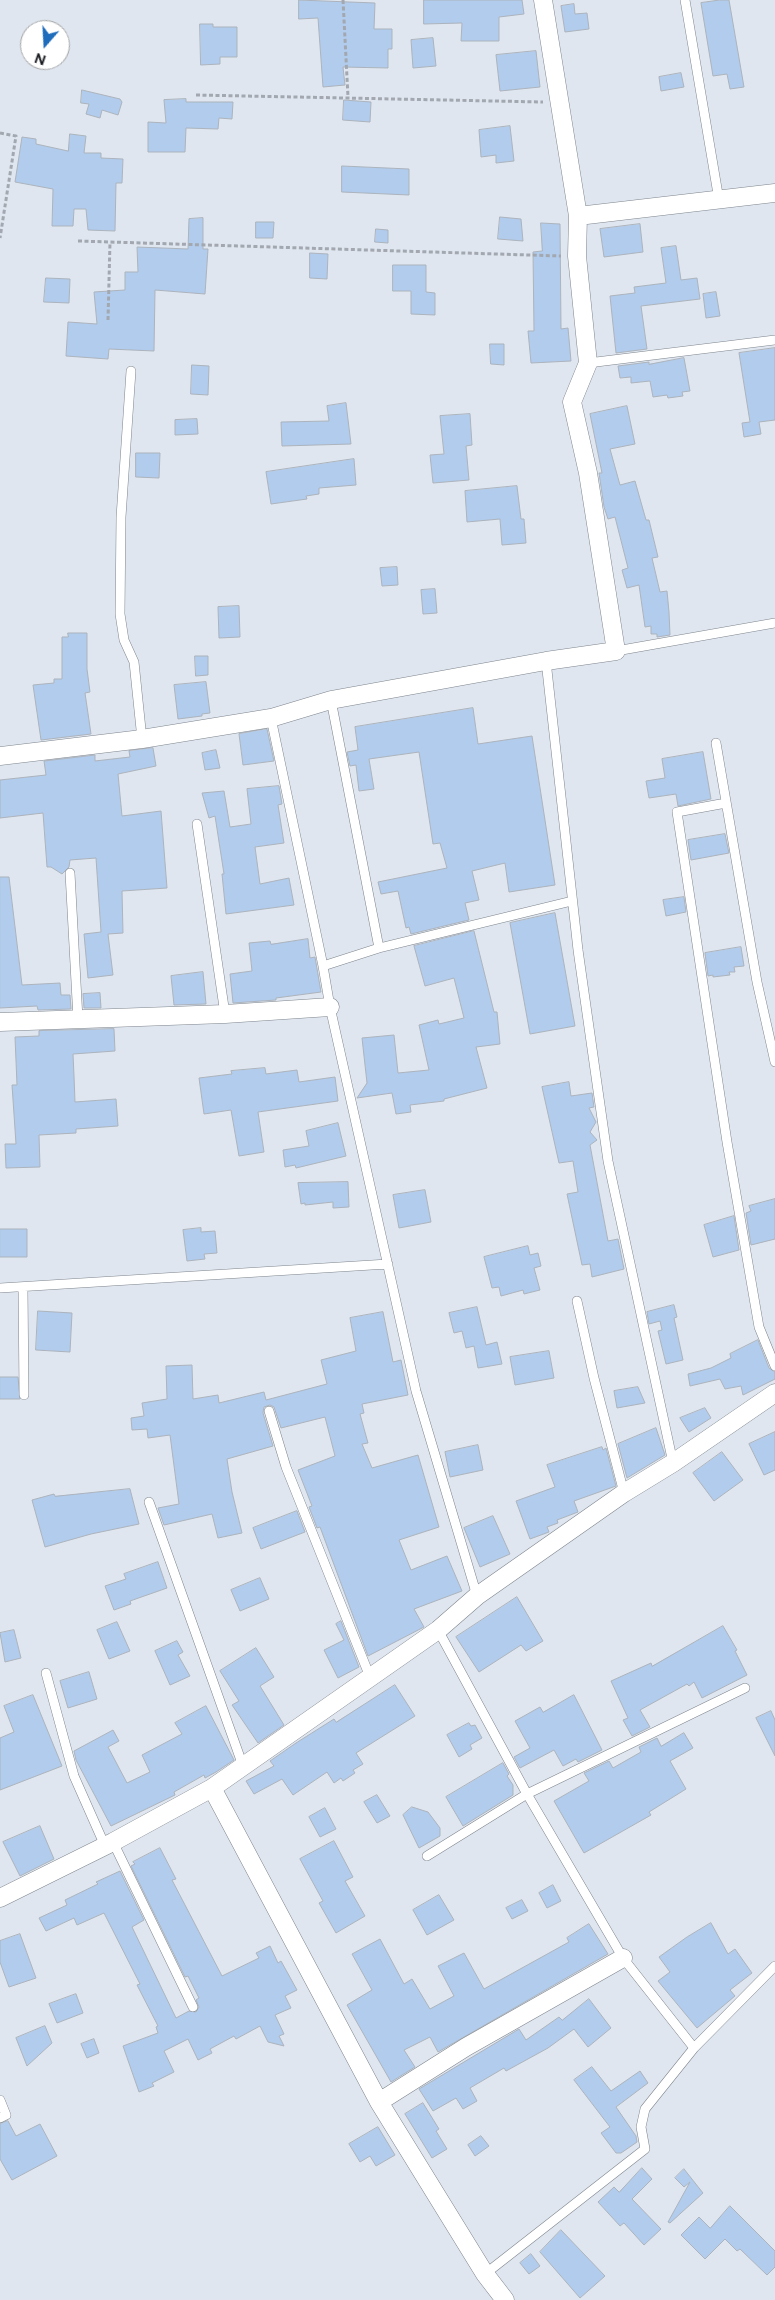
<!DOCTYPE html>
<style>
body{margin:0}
#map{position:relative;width:775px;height:2300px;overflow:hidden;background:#dfe6ef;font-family:Figtree,sans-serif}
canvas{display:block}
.north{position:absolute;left:20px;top:20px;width:50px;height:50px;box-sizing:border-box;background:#fff;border:1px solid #a3a4a5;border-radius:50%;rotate:199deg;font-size:14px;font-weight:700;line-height:20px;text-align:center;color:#191b1f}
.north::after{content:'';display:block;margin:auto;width:18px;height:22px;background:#1e6cbb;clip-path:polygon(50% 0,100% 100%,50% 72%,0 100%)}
</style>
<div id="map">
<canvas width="775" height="2300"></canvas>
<div class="north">N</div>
</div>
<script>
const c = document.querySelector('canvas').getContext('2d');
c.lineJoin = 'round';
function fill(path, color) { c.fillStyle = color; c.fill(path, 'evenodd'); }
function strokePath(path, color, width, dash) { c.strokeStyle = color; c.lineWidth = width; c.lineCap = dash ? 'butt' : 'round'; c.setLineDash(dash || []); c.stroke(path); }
const building = new Path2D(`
 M299,0L375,3L374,29H392V49H388V68L343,67L345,85L323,87L318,18L299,19Z
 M424,0H522L524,14L499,17V41H461L462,23L424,24Z
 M720,0H729L744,87L730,89L727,74L713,76L701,3Z
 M574,4L575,14L587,13L589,29L565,32L561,6Z
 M200,24H213V27H237V57H220V64L201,65Z
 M433,38L436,66L413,68L411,40Z
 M536,51L540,87L500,91L496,55Z
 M681,73L684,87L661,91L659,77Z
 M82,90L120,99L122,102L118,115L102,110L100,118L86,114L89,104L81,103Z
 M186,99V102H233L232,119L219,118L218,129L186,128L185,152H148V122L166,123L164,100Z
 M344,100L371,102L370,122L343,120Z
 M510,126L514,161L496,163V155L481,157L479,130Z
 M70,134L86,136L84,153H101V158L123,159L122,183H116L115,231L88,230L86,209H74L73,226H52L53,189L15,182L22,137L36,139V144L68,151Z
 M342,166L409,169V195L342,192Z
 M500,217L521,219L523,241L498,239Z
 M203,218V249H208L205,294L155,290L154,351L109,349L108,359L66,356L68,322L97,324L94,292L125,290V272H138L137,247L188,249L189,219Z
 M256,222H274L273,238H256Z
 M541,223L560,224L561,329L568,328L571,361L531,363L528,331H534L533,252L542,251Z
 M640,224L643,252L604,257L600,229Z
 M376,229L388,230V243L375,242Z
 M676,246L681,280L697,278L700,299L641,306L647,349L616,353L610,296L635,293L634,287L666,283L661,248Z
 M310,253L328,254L327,279L310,278Z
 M393,265H426V292L435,293V315L411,314V291H393Z
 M46,278L70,279L69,303L44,302Z
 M716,292L720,316L706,318L703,294Z
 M490,344H504V365L491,364Z
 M775,348V420L759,422L761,434L744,437L742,423L750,422L739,353Z
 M684,358L690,391L682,392L683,396L668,398L667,395L653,397L650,381L631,383V377L620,378L618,366L649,362V364Z
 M192,365L209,366L208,395L191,394Z
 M346,403L351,444L282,446L281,422L329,421L327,406Z
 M627,406L635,444L610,449L620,485L635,481L646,520H649L658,557L652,558L660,592L667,591L669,612L670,635L657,637V634H651V626L645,627L639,585L627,588L622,570L628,568L615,517L608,519L604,507L599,473H602L590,414Z
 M470,414L472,445L466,446L469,480L433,483L430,455L444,454L440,416Z
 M197,419L198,434L175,435V420Z
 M136,453H160L159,478L136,477Z
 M354,459L356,485L319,488V494L306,496L307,499L271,504L266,472Z
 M517,486L521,519H524L526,543L502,545L500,519L467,522L465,491Z
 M397,567L398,585L382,586L380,568Z
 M435,589L437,613L423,614L421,590Z
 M239,606L240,637L219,638L218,607Z
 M68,633H87V669L90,692L85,693L91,734L41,740L33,685L54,683V679H62V637H68Z
 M195,656H208V675L196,676Z
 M206,682L210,713L202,714V716L178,719L174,685Z
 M473,708L478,744L532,736L555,885L509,892L505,863L472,871L479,900L465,903L469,920L411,934L409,927L406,928L398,891L381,894L378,882L447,868L440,843L433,844L419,752L369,759L374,789L359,791L356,765L350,766L347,752L358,750L355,727Z
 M267,729L274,761L243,765L239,734Z
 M153,748L156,766L118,774L122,816L161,811L167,888L122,891L123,933L108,934L113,975L88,978L84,934L101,932L96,858L70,860L69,867L62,874L51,867H47L43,813L0,818V780L46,775L44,761L95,755V761L130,757L129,751Z
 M216,750L220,768L205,770L202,753Z
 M703,752L711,799L678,806L676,794L649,798L646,781L665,778L662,759Z
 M279,786L282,804L278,805L284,843L255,847L260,884L289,878L294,905L226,914L222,874H224L215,816L209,818L202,793L224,791L230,827L251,824L247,789Z
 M725,834L729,853L691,860L688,840Z
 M0,877H9L22,985L60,983L61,995H70L71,1009L38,1010L37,1006L0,1008Z
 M684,897L686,912L666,916L663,900Z
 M555,913L575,1026L530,1034L510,923Z
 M474,931L494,1012H497L500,1044L476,1047L487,1088L444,1099V1101L410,1105L411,1112L396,1114L392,1093L357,1098L367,1083L362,1038L394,1035L398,1073L429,1070L419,1025L438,1020L439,1024L464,1018L454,978L425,986L414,946Z
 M308,939L310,958L315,957L321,992L276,998V1000L233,1003L230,974L252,971L249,943L270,941L271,944Z
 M741,947L744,966L734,967L735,972H729L730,975L713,977V975L708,976L705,953Z
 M203,972L206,1004L174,1005L171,976Z
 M100,993L101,1008H84L83,994Z
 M114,1029L115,1051L73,1054L74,1076L75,1102L116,1099L118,1126L76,1129V1133L39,1135L40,1167L6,1168L5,1144H16L12,1085H17L15,1037L39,1036V1031Z
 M265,1068L266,1074L297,1070L299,1082L335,1077L338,1101L258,1112L264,1152L239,1156L231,1110L204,1114L199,1078L232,1074L231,1071Z
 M569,1082L571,1096L592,1093L594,1107L589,1108L596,1122L590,1132L597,1140L590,1145L608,1241L618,1239L624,1269L592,1277L590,1264L582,1265L567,1194L578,1192L573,1161L559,1163L542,1087Z
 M338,1123L346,1156L296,1168L295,1165L285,1167L283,1150L309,1146L306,1131Z
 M348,1182L349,1207L333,1208V1202L305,1205V1203L301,1204L298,1183Z
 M425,1190L431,1222L399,1228L393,1195Z
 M775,1199V1239L751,1245L746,1213L751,1211L749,1206Z
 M734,1216L739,1250L713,1257L704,1225Z
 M201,1228V1232L215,1231L217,1253L204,1254L205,1259L187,1261L183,1230Z
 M0,1229H27V1257H0Z
 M528,1246L530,1255L538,1253L541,1266L534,1268L540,1290L524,1294L523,1290L501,1296L499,1287L492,1288L484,1257Z
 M674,1305L677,1317L674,1318L683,1360L666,1364L658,1331L662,1330L660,1321L649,1324L647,1312Z
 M477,1307L486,1345L497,1342L502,1364L478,1368L474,1346L466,1348L462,1331L454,1333L449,1313Z
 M38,1311L72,1313L70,1352L36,1350Z
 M383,1312L393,1362L401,1360L408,1395L362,1404L364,1413L360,1414L368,1443L362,1444L372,1468L418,1455L439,1527L399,1540L411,1570L447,1556L462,1591L414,1609L424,1627L368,1656L320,1527L317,1528L309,1507L312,1506L298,1470L335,1456L325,1417L281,1428L274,1407L270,1405L264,1407L263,1413L273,1446L227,1459L232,1492L242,1533L218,1538L212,1514L164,1525L158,1508L179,1504L170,1435L148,1438L147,1429L132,1430L131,1418L144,1416L142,1403L167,1399L166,1366L192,1365L193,1399L218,1395L219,1403L264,1392L266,1400L327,1384L321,1360L356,1351L350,1318Z
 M758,1340L769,1368L775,1372V1379L743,1395L741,1386L725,1389L720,1379L690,1386L688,1374L711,1368L731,1358L730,1354Z
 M549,1351L554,1378L515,1385L510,1357Z
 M0,1377H18L20,1399H0Z
 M638,1387L645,1403L617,1408L614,1391Z
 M705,1408L711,1418L689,1432L680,1418Z
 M656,1428L665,1455L627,1478L618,1444Z
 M775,1432V1470L764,1475L749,1444Z
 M478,1445L483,1470L450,1477L445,1452Z
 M602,1447L603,1450L606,1448L616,1486L574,1501L578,1512L557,1520L558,1523L547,1527L549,1532L530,1539L516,1501L555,1487L547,1465Z
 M722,1452L743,1480L714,1501L693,1473Z
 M130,1489L139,1524L91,1534L45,1547L32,1500L54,1494L55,1496Z
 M297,1511L305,1532L261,1549L253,1528Z
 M493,1516L510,1554L480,1567L464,1528Z
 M158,1562L167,1588L130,1601L131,1604L114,1610L105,1586L126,1579L124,1574Z
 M260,1578L269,1599L240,1611L231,1590Z
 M517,1597L543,1641L526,1651L521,1645L479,1672L456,1637Z
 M341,1621L359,1667L338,1678L324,1650L344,1640L336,1624Z
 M117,1622L130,1651L109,1659L97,1630Z
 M723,1626L737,1650L735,1651L747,1675L702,1698L694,1682L689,1686L687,1684L640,1710L650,1727L632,1736L623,1720L628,1718L611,1681L651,1663L652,1666Z
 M14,1630L21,1658L5,1662L0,1633Z
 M177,1641L183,1652L178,1655L190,1676L170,1685L155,1651Z
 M256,1648L274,1677L260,1686L284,1725L258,1743L232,1705L239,1701L220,1671Z
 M89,1672L97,1699L68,1708L60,1681Z
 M395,1685L415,1716L356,1753L363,1764L353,1770L355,1773L343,1781L341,1778L334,1783L327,1772L293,1795L282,1779L254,1794L246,1781L274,1766L270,1761L296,1743L334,1719L336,1722Z
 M33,1695L62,1766L0,1790V1738L14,1732L4,1706Z
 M574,1695L602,1750L578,1762L576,1759L563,1766L554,1750L520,1768L514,1757L530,1748L515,1721L540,1707L543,1712Z
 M206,1706L234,1760L216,1772L205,1778L204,1775L174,1792L175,1795L111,1826L76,1760L74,1751L113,1730L119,1741L108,1747L127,1783L150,1772L142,1755L182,1734L175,1723Z
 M771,1711L775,1720V1756L756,1718Z
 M469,1723L471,1726L475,1725L482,1738L470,1745L472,1749L459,1757L447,1735Z
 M684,1733L693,1748L670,1761L686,1789L649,1812L651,1815L584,1853L554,1801L589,1781L584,1773L609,1761L613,1768L641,1752L639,1747L657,1738L661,1746Z
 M503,1763L509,1774L507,1776L513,1785V1795L463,1826L446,1797Z
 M377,1795L390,1816L377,1823L364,1802Z
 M412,1807L428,1812L440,1828V1836L419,1848L403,1815Z
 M325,1808L336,1829L320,1837L309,1817Z
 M40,1826L54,1859L20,1876L3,1842Z
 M334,1841L353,1877L345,1881L365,1916L336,1933L319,1903L323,1901L300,1859Z
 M160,1848L176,1879L172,1880L222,1976L259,1958L256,1953L270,1946L278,1963L281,1961L297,1990L285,1996L291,2008L275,2015L284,2034L279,2036L284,2046L268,2042L260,2026L236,2039L234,2036L210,2049L212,2053L198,2060L188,2039L164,2051L174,2072L152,2083L154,2086L139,2092L123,2046L158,2033L156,2027L158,2026L137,1985L140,1984L104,1913L77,1925L74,1918L46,1931L39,1918L67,1905L65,1900L98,1884L96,1882L120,1871L144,1920L132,1927L176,2018L189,2011L196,2012L199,2007L196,2000L199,1998L188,1976L185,1977L131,1866L135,1864L133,1862Z
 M553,1885L561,1901L547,1908L539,1893Z
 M439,1895L454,1920L427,1935L413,1910Z
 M522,1900L528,1911L512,1919L506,1908Z
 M711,1923L728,1954L735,1949L752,1973L730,1990L735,1996L697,2028L658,1981L670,1972L659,1957L687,1937Z
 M589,1924L608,1954L438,2052L430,2037L404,2050L415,2067L391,2082L347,2005L372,1990L352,1954L380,1939L404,1984L412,1979L430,2009L454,1996L438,1966L464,1953L484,1989L569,1942L567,1938Z
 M20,1934L36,1978L9,1987L0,1962V1941Z
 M76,1994L83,2013L57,2023L49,2004Z
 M589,1999L611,2028L588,2047L574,2029L548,2048L506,2071L504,2068L470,2088L477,2101L463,2109L456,2098L433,2111L419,2089L519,2029L526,2040L559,2017L562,2020Z
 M45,2026L52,2043L27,2066L16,2038Z
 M94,2039L99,2053L87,2058L81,2044Z
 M592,2067L611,2091L640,2071L648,2083L616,2107L636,2136L637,2142L621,2153H616L601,2133L610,2127L574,2080Z
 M423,2103L439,2129L436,2131L447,2149L432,2158L405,2114Z
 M8,2121L16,2136L40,2124L57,2156L12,2180L0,2159V2124Z
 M378,2127L395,2155L376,2166L370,2156L360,2162L349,2144Z
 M481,2136L489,2146L475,2156L468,2145Z
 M642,2168L652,2179L632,2199L661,2229L644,2245L624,2223L620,2226L598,2202L614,2187L619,2192Z
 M684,2169L703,2193L670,2223L668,2222L690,2182L684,2187L675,2178Z
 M730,2206L775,2251V2267L767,2275L740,2249L737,2251L725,2239L705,2259L681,2235L699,2217L710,2228Z
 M561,2230L605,2276L580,2298L540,2252Z
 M531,2254L540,2266L529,2274L520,2263Z`);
fill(building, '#b1cced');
strokePath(building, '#acb3bc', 1);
const lane = new Path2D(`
 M685,0L719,200
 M588,363L775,340
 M131,371L121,517L120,614L124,640L134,662L142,739
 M616,651L775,623
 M546,661L578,950L608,1161L673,1463
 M331,700L379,948
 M271,718L323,966L330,1007L416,1391L477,1596
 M716,743L757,982L775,1062
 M726,803L677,812L727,1142L759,1327L775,1366
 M197,824L225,1014
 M70,873L78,1019
 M323,966L379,948L572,901
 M0,1288L388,1264
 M23,1288L24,1395
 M577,1301L594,1378L624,1493
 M269,1411L286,1467L370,1677
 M149,1502L243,1766
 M438,1630L527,1794L623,1958L694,2048
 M46,1673L74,1776L105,1846
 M113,1842L193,2007
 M427,1856L527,1794L745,1688
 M0,2100L6,2115L0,2118
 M485,2274L645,2149L641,2127L645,2109L694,2048L775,1966`);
const street = new Path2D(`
 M578,216L775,193
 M0,756L142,739L271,718L331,700L546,661L616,651L588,473L572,402L588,363L577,256L578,216L543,0
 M0,1022L225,1014L330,1007
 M212,1788L379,2102L485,2274L505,2300
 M0,1898L113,1842L212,1788L438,1630L477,1596L624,1493L673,1463L775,1393
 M379,2102L466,2047L623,1958`);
strokePath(lane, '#7e858d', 10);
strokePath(street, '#7e858d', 19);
strokePath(new Path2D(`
 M343,0L348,97
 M196,95L543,102
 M0,133L16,136L0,238
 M78,241L561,256
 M108,320L110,242`), '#a3a8b0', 3, [4, 2.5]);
strokePath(lane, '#fff', 9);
strokePath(street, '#fff', 18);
</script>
